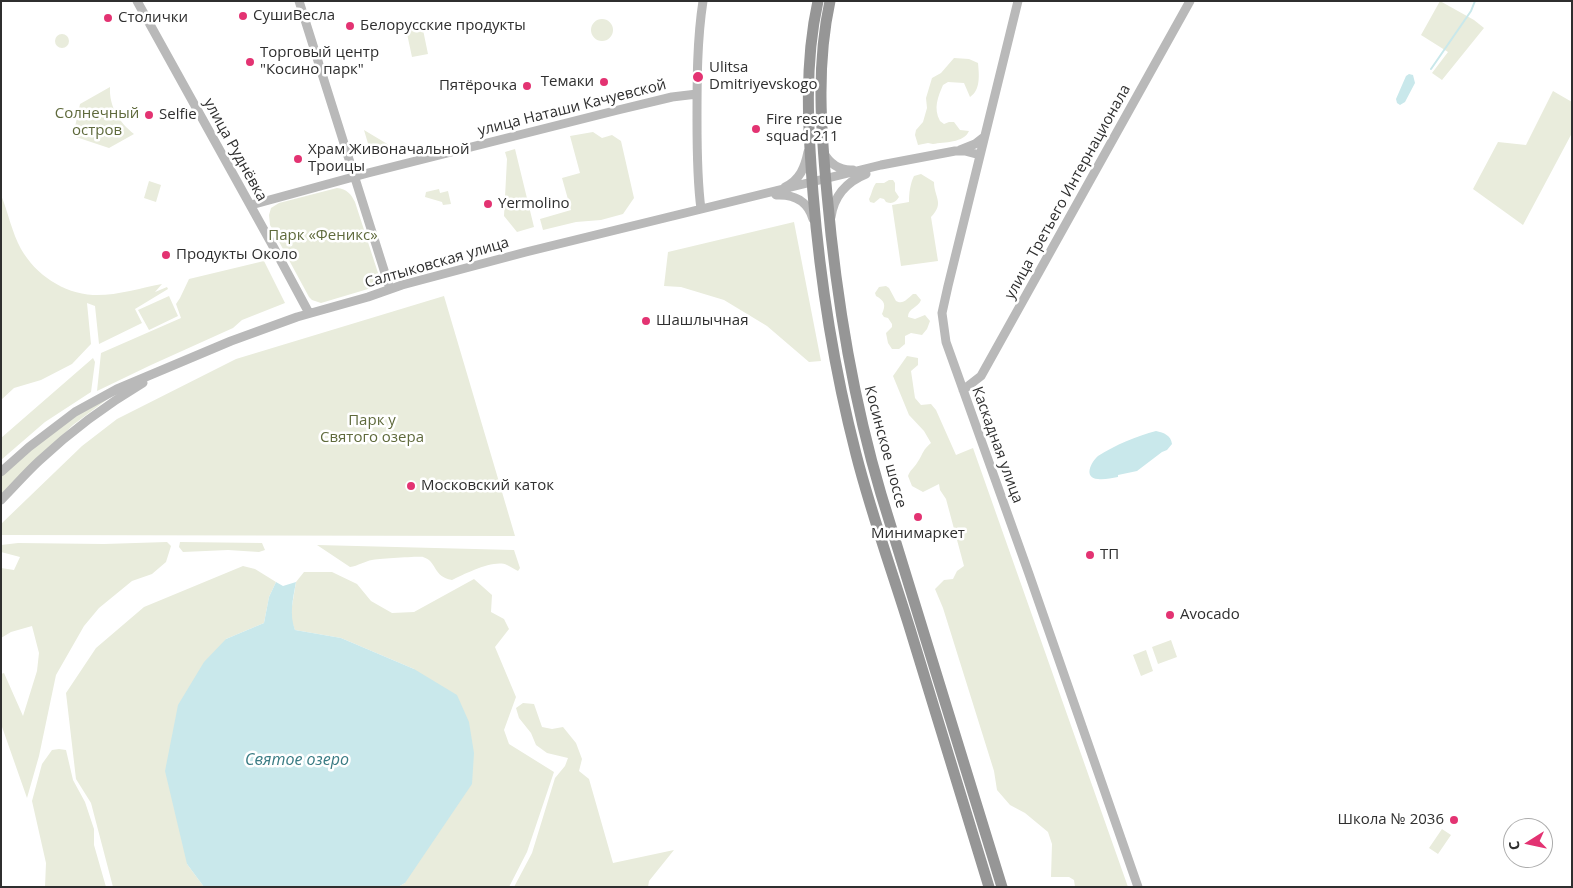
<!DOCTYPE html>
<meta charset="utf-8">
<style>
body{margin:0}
#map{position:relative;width:1573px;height:888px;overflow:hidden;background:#fff;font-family:"Open Sans",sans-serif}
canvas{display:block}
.frame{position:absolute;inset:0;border:2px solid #2f2f2f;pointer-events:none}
.north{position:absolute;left:1503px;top:818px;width:50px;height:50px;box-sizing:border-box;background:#fff;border:1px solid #acacac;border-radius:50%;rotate:260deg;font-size:14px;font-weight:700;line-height:20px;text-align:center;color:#2f2f2f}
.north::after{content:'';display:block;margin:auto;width:18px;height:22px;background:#e33372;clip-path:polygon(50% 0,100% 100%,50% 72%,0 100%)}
</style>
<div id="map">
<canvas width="1573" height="888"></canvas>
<div class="frame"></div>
<div class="north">С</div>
</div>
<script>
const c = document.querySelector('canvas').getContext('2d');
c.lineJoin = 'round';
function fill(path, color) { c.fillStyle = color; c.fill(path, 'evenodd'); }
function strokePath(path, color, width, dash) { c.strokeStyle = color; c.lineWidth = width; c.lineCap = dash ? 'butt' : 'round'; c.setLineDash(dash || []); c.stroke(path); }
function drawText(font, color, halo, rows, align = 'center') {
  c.font = font + ' "Open Sans",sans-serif'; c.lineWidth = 5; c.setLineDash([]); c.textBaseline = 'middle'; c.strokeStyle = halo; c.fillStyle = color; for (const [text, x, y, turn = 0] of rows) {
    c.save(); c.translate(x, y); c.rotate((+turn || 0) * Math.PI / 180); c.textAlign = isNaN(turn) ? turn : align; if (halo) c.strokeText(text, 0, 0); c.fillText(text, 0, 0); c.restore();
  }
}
fill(new Path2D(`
 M1440,1L1474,20L1484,28L1442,80L1432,73L1448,52L1421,35Z
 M591 30a11 11 0 1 1 22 0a11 11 0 1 1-22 0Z
 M422,25L428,54L412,57L406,29Z
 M55 41a7 7 0 1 1 14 0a7 7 0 1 1-14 0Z
 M954,58L969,59L978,63C979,74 981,90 970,97L964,83L948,82L943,85C938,97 933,108 940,121L944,124L949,122H954L960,130L969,131C964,143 944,142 933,144L928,143L918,145L915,135L916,130L923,122L927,108L926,98L932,78L941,73Z
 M110,87C109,107 119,122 134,134L109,148L73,136L80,104Z
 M1553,91L1572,102V133L1523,225L1473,189L1498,142L1526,145Z
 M364,130L399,151L372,157Z
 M593,132L602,138L612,135L621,141L634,198L623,214L601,220L576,222L543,230L540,219L571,210L562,178L580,173L570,136Z
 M515,149L534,227L517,232L504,216L507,159L505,152Z
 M921,174L934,182C934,197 945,203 931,217L938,261L901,266L892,205L909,202C909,194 910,184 914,176Z
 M889,180H893L895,183V191L899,197C895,203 892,204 886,202L884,199L880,198L874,203L870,202L869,199C872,194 872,188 876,183H884Z
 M149,181L161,185L156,202L144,198Z
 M337,188C347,189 351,194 355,202L378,273V280L372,287L368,289L321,303L312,300L309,297L270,225L269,215L271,208L279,203Z
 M439,189L440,193L448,191L451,204L443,205L442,202L425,197L426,192Z
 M1,195C8,212 12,233 21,249C36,275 63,293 93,295C116,296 140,288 162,284L155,292L167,287L168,289L135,309L142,323L99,344L95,306L87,303L91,344L72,364L41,380L14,388L1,400Z
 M794,222L821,361L809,362L767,326L724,300L681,287L664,286L668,252Z
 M264,261L285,303L242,320L233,328L151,365L97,391L101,353L181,318L176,304L180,298L189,279Z
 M886,286L889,288L896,301C903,305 907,299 913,294H916L921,300C918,308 908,308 908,317L915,319L925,315L930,321L927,329L922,335L911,333L905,336V344L899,349H892L888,343L886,333L892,327V324L888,318L884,317L882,314C886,305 885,301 876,296L875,293L879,287Z
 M169,296L178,316L149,330L138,310Z
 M444,296L515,536L1,535V524L82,446L117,419L236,359Z
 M907,356L918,358V365L911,371L915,398L921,405L931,404L936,410L956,455L973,448L1128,887H1075L1074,880L1069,877H1051L1052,844L1048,832L1025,813L1010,805L997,790L994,771L943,608L935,589L944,580L953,579L957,571L964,566L946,499L940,490L939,484L923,492L912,486L908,476C910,470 914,468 917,463C924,453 921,452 931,443L924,431L909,415L893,376Z
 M93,358L95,362L91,392L45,422L1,460V438Z
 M113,395L73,425L1,494V475L74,415Z
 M167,542L171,546L166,562L152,574L132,581L99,608L84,626L56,675L39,756L27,798L1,724V674L4,673L23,716L37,671L39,653L32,626L11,632L1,638V568L14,570L20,557L1,552V545L18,543L104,544Z
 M180,542L262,543L265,550L259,552L228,550L183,552L179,547Z
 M317,545L514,550L520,568L518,571C514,569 511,567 507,565C494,559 465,574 452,580C433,577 437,561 423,557C419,556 378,559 372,560C365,561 358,566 350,567Z
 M243,566L255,569L276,582L269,597L264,623L226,639L187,864L204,887H113L91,803L76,779L66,693L96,648L144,607Z
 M304,572H332L357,584L371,601L392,613L414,612L474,579L492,595L491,612L504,619L509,629L495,647L516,697L504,730L509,744L554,772L527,852L509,887H398L405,883L414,669L341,638L295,630L292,622L291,612L296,582Z
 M1171,640L1177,657L1158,664L1152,647Z
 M1146,650L1153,671L1141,676L1133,655Z
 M523,703L534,704L542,727L552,729L563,727L576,743L582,759L579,771L589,779L613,863L674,850L649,881L648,887H514L532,853L555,778L565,766L568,758L547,753L536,745L531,733L519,718L516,708Z
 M59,749L66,750L73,780L85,802L94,829V845L106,887H45L46,863L32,801L42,764L52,750Z
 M1442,829L1451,835L1438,854L1429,848Z`), '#e9ecdc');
fill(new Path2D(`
 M1409,74L1413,75L1415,83L1405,102L1400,105L1397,103L1396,99L1406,76Z
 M1156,431C1164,433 1171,435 1172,444L1167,450L1162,452L1137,471L1118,475V477C1111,478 1104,480 1098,479C1083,478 1091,462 1098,456C1115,445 1137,436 1156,431Z
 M276,582L283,586L296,582C293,599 289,614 295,630L341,638L414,669L457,695L469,722L474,753L472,784L405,883L398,887H204L187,864L165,771L178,705L204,662L226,639L264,623L269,597Z`), '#c9e8eb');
strokePath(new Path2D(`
 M1431,69L1471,11L1475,1`), '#c9e8eb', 2);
strokePath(new Path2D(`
 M137,1L274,248L309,313
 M299,1L390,289
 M1018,1L948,286L942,313L946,342L1029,574L1138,887
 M960,150L975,144L984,137
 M823,152C830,164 839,171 853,170
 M785,187C800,180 805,167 808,152
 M776,195C794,194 808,201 813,219
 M251,205L368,173L618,110L672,97L697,94
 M701,209C697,179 697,150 697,120C697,81 697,40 703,1
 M831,217C834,196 846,182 866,174
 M963,390L981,376L1190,1
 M1,472L29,447L75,412L117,389L231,341L297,317L368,297L402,285L526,252L881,165L955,151H965L980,155
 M1,500C14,487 26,473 39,461C70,432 106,405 143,383`), '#b9b9b9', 9);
strokePath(new Path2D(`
 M818,1C804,64 808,129 813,193C820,280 834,369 856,454C871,513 892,571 910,629C936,715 963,801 989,887
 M830,1C816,65 821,130 827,194C836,296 852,396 881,494L1002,887`), '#969696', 11);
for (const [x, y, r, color] of [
 [243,16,5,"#e33372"],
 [108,18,5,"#e33372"],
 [350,26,5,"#e33372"],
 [250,62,5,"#e33372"],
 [698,77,6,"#e33372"],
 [604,82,5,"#e33372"],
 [527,86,5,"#e33372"],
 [149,115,5,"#e33372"],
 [756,129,5,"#e33372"],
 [298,159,5,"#e33372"],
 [488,204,5,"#e33372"],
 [166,255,5,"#e33372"],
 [646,321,5,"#e33372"],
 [411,486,5,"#e33372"],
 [918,517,5,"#e33372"],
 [1090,555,5,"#e33372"],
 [1170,615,5,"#e33372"],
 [1454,820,5,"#e33372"]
]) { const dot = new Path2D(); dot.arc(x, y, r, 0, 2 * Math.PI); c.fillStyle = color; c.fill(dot); strokePath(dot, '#fff', 2); }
drawText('15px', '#2f2f2f', '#fff', [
 ["СушиВесла",253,16],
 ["Столички",118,18],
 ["Белорусские продукты",360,26],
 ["Торговый центр",260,53],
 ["\"Косино парк\"",260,70],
 ["Ulitsa",709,68],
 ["Dmitriyevskogo",709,85],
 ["Темаки",594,82,"right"],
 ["Пятёрочка",517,86,"right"],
 ["Selfie",159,115],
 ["Fire rescue",766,120],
 ["squad 211",766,137],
 ["Храм Живоначальной",308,150],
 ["Троицы",308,167],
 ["Yermolino",498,204],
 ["Продукты Около",176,255],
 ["Шашлычная",656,321],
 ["Московский каток",421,486],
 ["Минимаркет",918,534,"center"],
 ["ТП",1100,555],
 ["Avocado",1180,615],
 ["Школа № 2036",1444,820,"right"]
], 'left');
drawText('15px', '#2f2f2f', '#fff', [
 ["улица Наташи Качуевской",572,108,-14],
 ["улица Руднёвка",235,150,61],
 ["улица Третьего Интернационала",1068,192,-61],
 ["Салтыковская улица",437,263,-16],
 ["Каскадная улица",997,445,70],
 ["Косинское шоссе",885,447,75]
]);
drawText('15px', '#5f6a3c', '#fff', [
 ["Солнечный",97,114],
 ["остров",97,131],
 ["Парк «Феникс»",323,236],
 ["Парк у",372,421],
 ["Святого озера",372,438]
]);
drawText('italic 16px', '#397b83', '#fff', [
 ["Святое озеро",297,760]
]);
</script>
